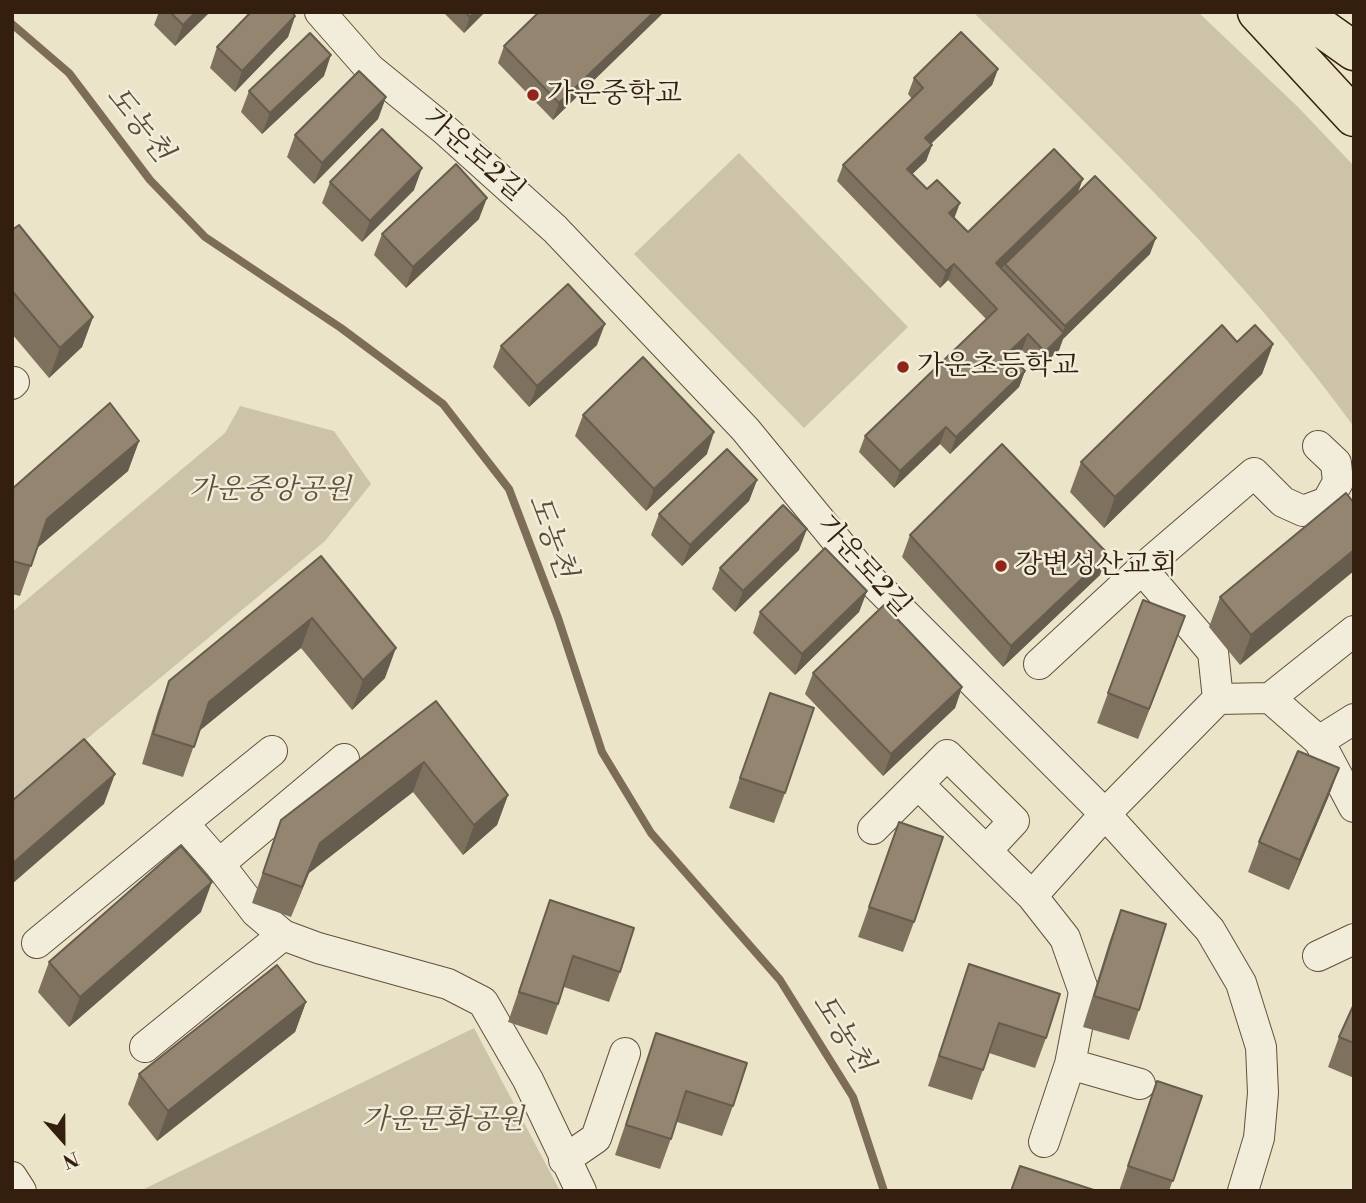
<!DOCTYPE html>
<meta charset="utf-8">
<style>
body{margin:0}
#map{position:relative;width:1366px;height:1203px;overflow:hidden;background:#ebe4c8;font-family:"Libre Bodoni",serif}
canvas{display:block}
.frame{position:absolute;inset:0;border:14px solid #341f0e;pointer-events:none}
.north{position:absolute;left:28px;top:1105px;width:70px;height:70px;-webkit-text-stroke:5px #f2eddb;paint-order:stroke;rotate:159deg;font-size:19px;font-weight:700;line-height:28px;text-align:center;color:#341f0e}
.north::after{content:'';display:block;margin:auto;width:24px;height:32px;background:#341f0e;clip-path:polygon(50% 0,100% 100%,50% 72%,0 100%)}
</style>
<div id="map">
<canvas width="1366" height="1203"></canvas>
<div class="frame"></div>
<div class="north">N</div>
</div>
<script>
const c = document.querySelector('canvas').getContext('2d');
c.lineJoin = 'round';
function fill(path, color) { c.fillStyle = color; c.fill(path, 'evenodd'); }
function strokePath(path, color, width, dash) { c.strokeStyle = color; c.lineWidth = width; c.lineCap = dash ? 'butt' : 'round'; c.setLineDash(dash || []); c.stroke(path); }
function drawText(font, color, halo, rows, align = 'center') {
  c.font = font + ' "Libre Bodoni","Noto Serif KR",serif'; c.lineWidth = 5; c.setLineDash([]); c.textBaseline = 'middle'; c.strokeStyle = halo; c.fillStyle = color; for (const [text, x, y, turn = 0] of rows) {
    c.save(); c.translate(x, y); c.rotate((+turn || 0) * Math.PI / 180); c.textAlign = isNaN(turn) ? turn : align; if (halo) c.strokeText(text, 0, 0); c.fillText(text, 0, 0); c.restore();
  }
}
fill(new Path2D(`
 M973,12H1198L1298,107L1354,166V427C1242,272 1109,146 973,12Z
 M739,153L908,327L804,428L634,254Z
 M240,406L334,431L371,484L325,541L12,801V612L225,433Z
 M474,1028L560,1191H140Z`), '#ccc3a8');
strokePath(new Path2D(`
 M12,24L69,73L150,180L205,237L341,328L443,404L509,489L558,618L602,752L651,833L780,980L853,1097L884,1191`), '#7d6d58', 8);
const minor = new Path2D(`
 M320,12L370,69L445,130L555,229L745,429L860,569L1105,814L1210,930L1241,983L1261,1047L1263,1093L1259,1138L1243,1191
 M12,384L14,382
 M1039,664L1142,569
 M1270,698L1354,631
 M1218,699L1213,652L1142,569L1254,473L1283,502L1303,511L1327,502L1338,482L1336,463L1318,446
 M1319,741L1354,719
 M183,823L272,751
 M873,829L918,784
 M986,851L1014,821L947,755L918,784L1032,896L1105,814L1218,699L1270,698L1319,741L1354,807
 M219,864L344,759
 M1032,896L1065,938L1084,992L1070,1064L1044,1142
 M37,943L183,823L219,864L256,912L283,935L318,948L448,984L483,1002L528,1080L581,1191
 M1318,956L1354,939
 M145,1047L283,935
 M1070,1064L1140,1084
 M564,1160L596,1138L625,1053
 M12,1177L21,1191`);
const highway = new Path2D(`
 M1257,12L1354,117
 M1299,12L1354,51`);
strokePath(minor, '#62503c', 32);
strokePath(highway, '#341f0e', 41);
strokePath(minor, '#f2eddb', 30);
strokePath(highway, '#ebe4c8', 38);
fill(new Path2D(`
 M159,12H210L175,46L154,25Z
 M443,12H485L464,33Z
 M662,14L553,120L498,63L504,46Z
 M295,16L288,37L235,92L210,68L217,47Z
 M998,69L992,85L931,144L932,145L926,161L912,174L968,232L1078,193L1150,254L1063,339L1059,350L1039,368L1022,350L1013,359L1025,371L1019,387L950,454L940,444L894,488L859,452L865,436L986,319L948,280L940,288L837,181L843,165L912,99L908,94L914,78Z
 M324,76L262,134L241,112L249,91Z
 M386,97L378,119L314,184L287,157L295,135Z
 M330,182L414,190L362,242L322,203Z
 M479,219L406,288L374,255L382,234Z
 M12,230L93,317L82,347L49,378L12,334Z
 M1237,342L1273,344L1262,374L1104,528L1070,492L1081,462Z
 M597,345L529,407L493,367L501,346Z
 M583,415L707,454L646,511L575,436Z
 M139,441L128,471L37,548L20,596L12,594V489Z
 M757,480L749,501L682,566L651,535L659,514Z
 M1346,493L1240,665L1209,627L1220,597Z
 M910,535L1100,575L1003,667L902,557Z
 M799,550L735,612L712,589L720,568Z
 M321,556L385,678L352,710L301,648L199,731L183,777L142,764L158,711L169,681Z
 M867,591L859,612L795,675L753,633L760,612Z
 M1185,616L1138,739L1097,723L1108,693Z
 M813,673L962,687L955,708L883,776L805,694Z
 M770,693L785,793L774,823L729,808Z
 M436,701L508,795L497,825L463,855L413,792L309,873L291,917L252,903L281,820Z
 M1339,768L1328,798L1289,890L1248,872L1259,842Z
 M899,822L914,922L903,952L858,937Z
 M550,900L620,972L609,1002L564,987L547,1035L508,1022Z
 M1121,910L1139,1010L1129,1040L1083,1027L1110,940Z
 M201,912L69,1027L38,992L49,962Z
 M969,964L1046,1038L1035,1068L989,1053L972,1100L928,1086Z
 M306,1002L295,1032L157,1141L128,1104L139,1074Z
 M1354,1004V1078L1328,1067L1339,1037Z
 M656,1033L733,1106L722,1136L677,1122L660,1169L615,1155Z
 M1157,1081L1202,1096L1169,1191H1119Z`), '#7e725f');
fill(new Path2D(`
 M196,12H210L175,46L183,25Z
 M475,12H485L464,33L470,17Z
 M654,12H663L662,14L553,120L559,103Z
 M295,16L288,37L235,92L242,71Z
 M331,55L324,76L262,134L270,113Z
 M998,69L992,85L919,155L925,138Z
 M386,97L378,119L314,184L322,163Z
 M932,145L926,161L901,185L907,169Z
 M422,168L414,190L362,242L370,221Z
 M1083,179L1077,195L990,279L996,263Z
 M487,198L479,219L406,288L413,267Z
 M960,203L954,219L949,213Z
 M1156,238L1150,254L1063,339L1059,350L1039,368L1045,352L1061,337L1065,326Z
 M954,264L948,280L940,288L946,271Z
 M93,317L82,347L49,378L60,348Z
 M605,324L597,345L529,407L537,386Z
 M1028,334L1022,350L1002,369L1008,353Z
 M1273,344L1262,374L1104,528L1115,497Z
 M1025,371L1019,387L950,454L956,437Z
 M946,427L940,444L894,488L900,471Z
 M714,432L707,454L646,511L654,489Z
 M139,441L128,471L36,549L47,519Z
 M757,480L749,501L682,566L690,545Z
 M807,529L799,550L735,612L743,591Z
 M1354,550V571L1240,665L1251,635Z
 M1108,554L1100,575L1003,667L1011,646Z
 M867,591L859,612L795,675L802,654Z
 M1185,616L1174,646L1138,739L1149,709Z
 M312,618L301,648L198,732L209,702Z
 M396,648L385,678L352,710L363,680Z
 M962,687L955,708L883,776L891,754Z
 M424,762L413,792L309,873L291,917L320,843Z
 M1339,768L1328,798L1289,890L1300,860Z
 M115,774L104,804L12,884V864Z
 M508,795L497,825L463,855L474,825Z
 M212,882L201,912L69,1027L80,997Z
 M306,1002L295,1032L157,1141L168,1111Z`), '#675d4e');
const building = new Path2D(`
 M170,12H196L183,25Z
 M251,12H292L295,16L242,71L217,47Z
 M465,12H475L470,17Z
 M539,12H654L559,103L504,46Z
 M961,32L998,69L925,138L932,145L907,169L927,189L937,180L960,203L949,213L968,232L1054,149L1083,179L996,263L1064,333L1045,352L1028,334L1008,353L1025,371L956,437L946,427L900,471L865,436L997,309L954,264L946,271L843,165L923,88L914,78Z
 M310,33L331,55L270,113L249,91Z
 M359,71L386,97L322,163L295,135Z
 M382,129L422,168L370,221L330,182Z
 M456,164L487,198L413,267L382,234Z
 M1095,176L1156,238L1065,326L1005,264Z
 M19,225L93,317L60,348L12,291V230Z
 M568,284L605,324L537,386L501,346Z
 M1222,325L1237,342L1255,325L1273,344L1115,497L1081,462Z
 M643,357L714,432L654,489L583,415Z
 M110,403L139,441L47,519L31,566L12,561V489Z
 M1002,444L1108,554L1011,646L910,535Z
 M727,449L757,480L690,545L659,514Z
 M1346,493L1354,503V550L1251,635L1220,597Z
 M783,505L807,529L743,591L720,568Z
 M825,548L867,591L802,654L760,612Z
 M321,556L396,648L363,680L312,618L209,702L194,747L153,734L169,681Z
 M1143,600L1185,616L1149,709L1108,693Z
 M884,605L962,687L891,754L813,673Z
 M770,693L814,708L785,793L740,778Z
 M436,701L508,795L474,825L424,762L320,843L302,887L263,873L281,820Z
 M84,739L115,774L12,864V801Z
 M1298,751L1339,768L1300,860L1259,842Z
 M899,822L943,837L914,922L869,907Z
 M181,846L212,882L80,997L49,962Z
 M550,900L634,928L620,972L573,956L558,1004L519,992Z
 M1121,910L1166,924L1139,1010L1094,996Z
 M969,964L1060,994L1046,1038L999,1023L983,1070L939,1056Z
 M277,965L306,1002L168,1111L139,1074Z
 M1354,1004V1043L1339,1037Z
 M656,1033L747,1063L733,1106L686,1091L671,1139L626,1125Z
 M1157,1081L1202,1096L1173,1181L1128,1166Z
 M1020,1166L1097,1191H1011Z`);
fill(building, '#93856f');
strokePath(building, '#675d4e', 2);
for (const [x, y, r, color] of [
 [533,95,7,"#8f2418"],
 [903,367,7,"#8f2418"],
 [1001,566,7,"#8f2418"]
]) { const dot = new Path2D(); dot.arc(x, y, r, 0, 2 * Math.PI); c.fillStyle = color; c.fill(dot); strokePath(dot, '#f2eddb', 2.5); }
drawText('28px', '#341f0e', '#f2eddb', [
 ["가운중학교",547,95],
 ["가운초등학교",917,367],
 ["강변성산교회",1015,566]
], 'left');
drawText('28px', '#341f0e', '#f2eddb', [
 ["가운로2길",473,156,41],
 ["가운로2길",863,567,48]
]);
drawText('italic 28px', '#62503c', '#f2eddb', [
 ["가운중앙공원",270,491],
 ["가운문화공원",443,1121]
]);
drawText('italic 30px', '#5e4c39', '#f2eddb', [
 ["도농천",138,125,52],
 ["도농천",550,537,70],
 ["도농천",841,1034,58]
]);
</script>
